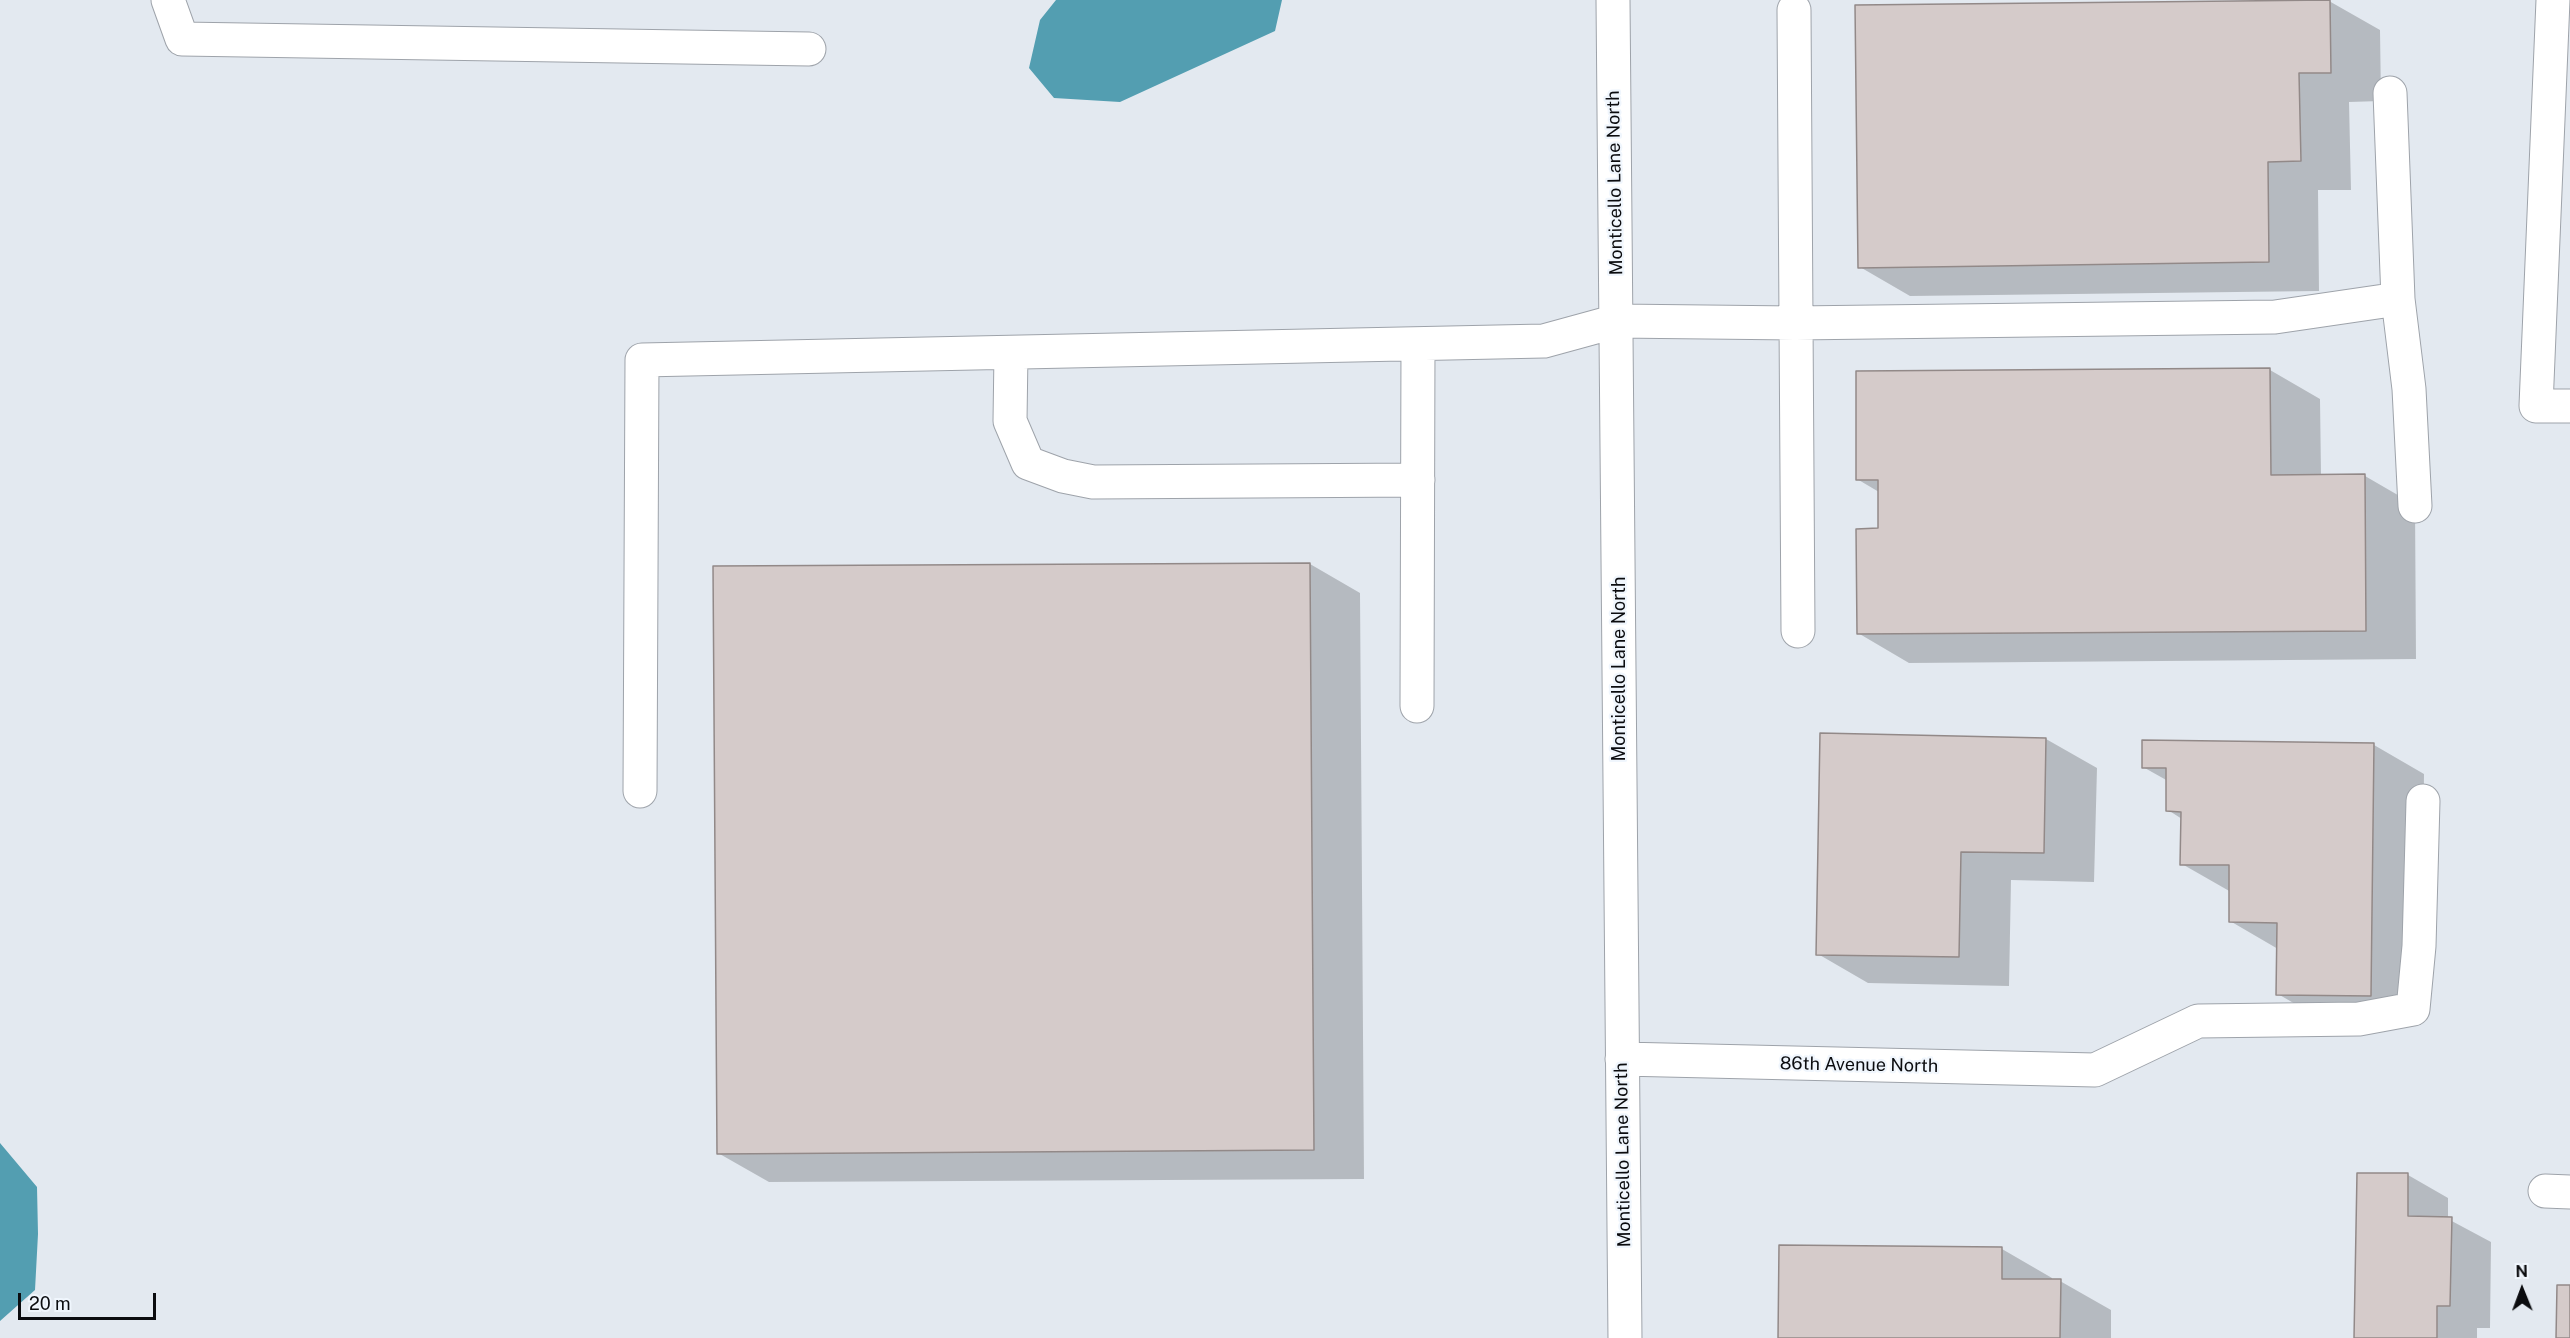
<!DOCTYPE html>
<style>
body{margin:0}
#map{position:relative;width:2570px;height:1338px;overflow:hidden;background:#e3e9f0;font-family:"Public Sans",sans-serif}
canvas{display:block}
.north{position:absolute;left:2492px;top:1260px;width:60px;height:60px;-webkit-text-stroke:4px #f0f6fd;paint-order:stroke;rotate:359deg;font-size:16px;font-weight:700;line-height:24px;text-align:center;color:#0b0c0f}
.north::after{content:'';display:block;margin:auto;width:21px;height:27px;background:#0b0c0f;clip-path:polygon(50% 0,100% 100%,50% 72%,0 100%)}
.scale{position:absolute;left:18px;top:1293px;width:138px;height:27px;box-sizing:border-box;border:3px solid #0b0c0f;border-top:0;padding-left:8px;font-size:18px;line-height:21px;white-space:nowrap;color:#0b0c0f;-webkit-text-stroke:4px #f0f6fd;paint-order:stroke}
</style>
<div id="map">
<canvas width="2570" height="1338"></canvas>
<div class="north">N</div>
<div class="scale">20 m</div>
</div>
<script>
const c = document.querySelector('canvas').getContext('2d');
c.lineJoin = 'round';
function fill(path, color) { c.fillStyle = color; c.fill(path, 'evenodd'); }
function strokePath(path, color, width, dash) { c.strokeStyle = color; c.lineWidth = width; c.lineCap = dash ? 'butt' : 'round'; c.setLineDash(dash || []); c.stroke(path); }
function drawText(font, color, halo, rows, align = 'center') {
  c.font = font + ' "Public Sans",sans-serif'; c.lineWidth = 4.5; c.setLineDash([]); c.textBaseline = 'middle'; c.strokeStyle = halo; c.fillStyle = color; for (const [text, x, y, turn = 0] of rows) {
    c.save(); c.translate(x, y); c.rotate((+turn || 0) * Math.PI / 180); c.textAlign = isNaN(turn) ? turn : align; if (halo) c.strokeText(text, 0, 0); c.fillText(text, 0, 0); c.restore();
  }
}
fill(new Path2D(`
 M1056,0H1282L1275,31L1120,102L1054,98L1029,68L1040,20Z
 M0,1143L37,1187L38,1234L35,1290L0,1321Z`), '#539eb1');
fill(new Path2D(`
 M2329,1L2380,30L2381,101L2349,102L2351,190H2318L2319,291L1910,296L1860,267Z
 M2270,370L2320,399L2321,476H2365L2415,505L2416,659L1909,663L1858,633L1879,530V492L1857,479Z
 M1310,564L1360,593L1364,1179L769,1182L718,1153Z
 M1822,735L2046,739L2097,768L2094,882L2011,880L2009,986L1868,983L1818,954Z
 M2374,745L2424,774L2421,1025L2328,1023L2278,994V949L2230,921L2231,892L2182,864V819L2168,810V781L2143,767Z
 M2358,1174L2408,1175L2448,1198V1219L2491,1242L2490,1328H2477V1338H2356Z
 M2002,1249L2052,1278V1281H2060L2111,1310V1338H1780Z`), '#0003');
const building = new Path2D(`
 M2330,0L2331,73H2299L2301,161L2268,162L2269,262L1858,268L1855,5Z
 M2270,368L2271,475L2365,474L2366,631L1857,634L1856,529L1878,528V480H1856V371Z
 M1310,563L1314,1150L717,1154L713,566Z
 M1820,733L2046,738L2044,853L1961,852L1959,957L1816,955Z
 M2142,740L2374,743L2371,996L2276,995L2277,923L2229,922V865H2180L2181,812L2166,811V768H2142Z
 M2357,1173H2408V1216L2452,1217L2450,1306H2437V1338H2354Z
 M1779,1245L2002,1247V1279H2061L2060,1338H1778Z
 M2557,1285H2570V1338H2556Z`);
fill(building, '#d5cbca');
strokePath(building, '#928988', 1.5);
const minor = new Path2D(`
 M168,0L182,39L809,49
 M1613,0L1625,1338
 M2553,0L2536,406H2570
 M1794,10L1798,631
 M2390,93L2398,299
 M1011,353L1010,421L1028,463L1063,476L1093,482L1418,480
 M1417,706L1418,344
 M640,791L642,360L1544,341L1617,321L1795,323L2275,317L2398,299L2409,389L2415,506
 M1622,1059L2095,1070L2198,1021L2359,1019L2413,1009L2419,946L2423,801
 M2545,1191L2570,1192`);
strokePath(minor, '#9ea3aa', 35);
strokePath(minor, '#fff', 33);
drawText('18px', '#0b0c0f', '#f0f6fd', [
 ["Monticello Lane North",1615,183,-91],
 ["Monticello Lane North",1619,669,-90],
 ["86th Avenue North",1859,1065,1],
 ["Monticello Lane North",1623,1155,-91]
]);
</script>
